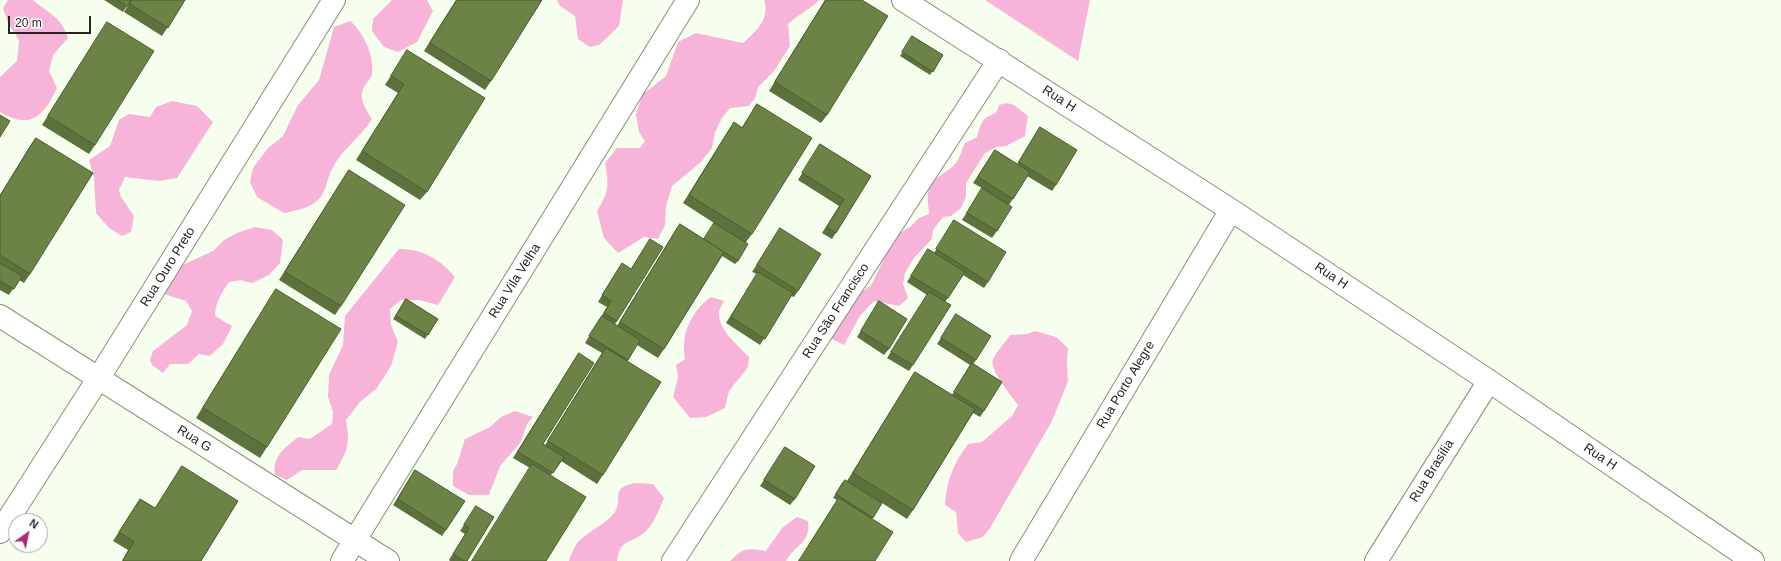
<!DOCTYPE html>
<meta charset="utf-8">
<style>
body{margin:0}
#map{position:relative;width:1781px;height:561px;overflow:hidden;background:#f6ffed;font-family:Helvetica,sans-serif}
canvas{display:block}
.north{position:absolute;left:8px;top:513px;width:40px;height:40px;box-sizing:border-box;background:#fff;border:1px solid #a7a8a5;border-radius:50%;rotate:33deg;font-size:11px;font-weight:700;line-height:16px;text-align:center;color:#23261e}
.north::after{content:'';display:block;margin:auto;width:14px;height:18px;background:#a92b7c;clip-path:polygon(50% 0,100% 100%,50% 72%,0 100%)}
.scale{position:absolute;left:8px;top:16px;width:83px;height:18px;box-sizing:border-box;border:2px solid #23261e;border-top:0;padding-left:5px;font-size:12px;line-height:14px;white-space:nowrap;color:#23261e;-webkit-text-stroke:3px #fff;paint-order:stroke}
</style>
<div id="map">
<canvas width="1781" height="561"></canvas>
<div class="north">N</div>
<div class="scale">20 m</div>
</div>
<script>
const c = document.querySelector('canvas').getContext('2d');
c.lineJoin = 'round';
function fill(path, color) { c.fillStyle = color; c.fill(path, 'evenodd'); }
function strokePath(path, color, width, dash) { c.strokeStyle = color; c.lineWidth = width; c.lineCap = dash ? 'butt' : 'round'; c.setLineDash(dash || []); c.stroke(path); }
function drawText(font, color, halo, rows, align = 'center') {
  c.font = font + ' Helvetica,sans-serif'; c.lineWidth = 3; c.setLineDash([]); c.textBaseline = 'middle'; c.strokeStyle = halo; c.fillStyle = color; for (const [text, x, y, turn = 0] of rows) {
    c.save(); c.translate(x, y); c.rotate((+turn || 0) * Math.PI / 180); c.textAlign = isNaN(turn) ? turn : align; if (halo) c.strokeText(text, 0, 0); c.fillText(text, 0, 0); c.restore();
  }
}
fill(new Path2D(`
 M8,0H33C49,14 61,16 68,38L53,55L49,71L57,88C43,117 31,130 0,112V77L17,61L18,52L19,40L8,23L3,8Z
 M392,0H427L433,11L417,42L398,52L384,47L372,31L373,19Z
 M557,0H623L619,26L599,45L590,47L578,39L575,16L560,6Z
 M764,0H819C816,5 795,17 788,24L790,46L774,71L758,87L755,98L749,106L730,108L722,118L715,132L712,148L701,162L672,186L666,206L665,225L658,239L644,237L618,253L604,238L597,211C609,192 609,185 605,163L617,148H640L645,141L639,132L636,115L642,95L666,76L678,42L696,33L743,43C756,31 770,20 764,0Z
 M985,0H1090L1078,61Z
 M350,21C363,31 375,57 372,74C371,79 366,83 364,87C358,99 366,109 372,119C361,137 342,149 332,169C327,178 326,193 318,200C308,209 297,210 284,213L257,197L250,182L253,168L268,148L283,136L298,105L319,80L334,27Z
 M172,101L197,106L213,122L177,178L159,181L125,177L119,190L121,197L134,216L131,232L122,236L109,228L96,213L94,177L89,160L110,146L119,120L129,114L150,117L156,107Z
 M1007,103L1014,105L1028,116L1025,136L1006,146L996,147L985,153L966,183V197L961,208L951,216L943,217L933,230L932,239L914,258L905,273L903,284L908,298L899,306L874,301L860,316L844,345L832,339L830,323L858,294L871,286L890,245L900,233L910,227L919,218L929,214C929,207 926,195 929,189C933,176 948,173 956,163C960,158 962,149 965,143L977,137C981,124 981,118 996,113L999,105Z
 M255,227L272,230L283,240L280,263L269,275L252,283L241,280L229,282C222,292 215,303 215,316L232,326L223,344L210,356L199,354L188,364H170L163,373L152,365L150,360L153,351L187,325L192,311L186,301L164,294L165,279L176,268L213,251L224,240L237,233Z
 M399,249C422,249 440,259 455,277L438,305L419,300H401L390,309L391,325L398,342L391,366L377,388L360,402L346,420C350,442 348,451 336,470H302L287,480L275,475C272,456 285,448 298,437L310,439L332,424L333,412L328,397L329,375L343,345L345,316Z
 M711,297L724,301C722,305 719,310 719,313C718,330 739,346 749,357L748,367L729,391L725,408L706,417L690,418L673,397L678,377L676,365L685,359C680,336 691,311 711,297Z
 M1035,331L1056,337L1068,348L1067,363L1068,381L1052,421L990,528L983,537L966,542L958,533L956,512L945,505C947,479 953,465 968,444L982,442L1012,416L1018,405C1012,397 988,368 993,359C997,351 1005,343 1010,335L1027,334Z
 M515,411L533,417L527,424L521,442L500,466L489,495H469L453,486V471L457,464L465,439L490,427L501,417Z
 M636,483L653,484L664,498C659,509 655,522 646,531C632,545 621,536 617,561H569C571,555 574,546 579,541C590,530 605,525 615,512C623,500 609,487 636,483Z
 M797,517L808,521C811,544 795,544 786,561H730C744,547 747,548 766,551L782,528Z`), '#f8b3d8');
const minor = new Path2D(`
 M903,0L1231,210L1489,381L1753,561
 M0,316L388,561
 M0,532L98,379L334,0
 M342,561L688,0
 M673,561L999,60
 M1021,561L1231,210
 M1376,561L1489,381`);
strokePath(minor, '#868f7b', 24);
strokePath(minor, '#fff', 22);
fill(new Path2D(`
 M104,0H131L123,12Z
 M131,0H185L162,36L124,12Z
 M456,0H542L491,81L485,90L424,51Z
 M825,0H862L827,115L821,123L769,91Z
 M107,22L95,145L89,154L42,125L101,31Z
 M912,36L943,55L930,75L900,56Z
 M407,50L427,192L420,200L356,160L398,93L385,85Z
 M757,104L752,234L746,242L738,261L735,264L722,256L664,349L658,358L637,345L627,362L603,475L597,484L561,461L551,475L546,561H472L530,468L513,458L574,360L579,353L543,444L545,445L602,353L585,343L607,307L598,302L618,269L622,263L631,269L650,239L617,321L615,324L617,326L674,233L680,224L704,239L714,223L683,203L728,131L734,122L742,127Z
 M1040,127L1056,185L1052,191L1027,176L1009,205L997,231L992,238L962,220L982,188L973,183L995,150L1017,164Z
 M36,138L30,274L24,283L19,280L9,295L0,290V195L30,146Z
 M820,144L871,176L832,239L822,233L839,206L798,180Z
 M349,170L341,306L335,315L279,280L343,179Z
 M954,220L988,282L984,288L963,275L945,302L913,365L909,371L887,358L927,295L907,282L928,249L934,253Z
 M780,228L798,291L794,297L791,296L760,345L726,323L757,274L752,272Z
 M276,289L267,447L260,458L196,418L269,300Z
 M406,299L438,319L425,339L393,319Z
 M879,301L889,349L884,355L857,337Z
 M956,314L976,360L973,364L984,411L980,417L973,413L913,510L907,519L882,503L872,519L875,561H799L837,500L833,498L842,483L847,481L909,381L915,372L952,395L970,365L937,344Z
 M785,447L795,499L790,505L760,486Z
 M182,466L201,561H122L128,550L113,541L134,508L140,499L155,508Z
 M415,470L446,530L442,536L393,505Z
 M476,506L467,561H450L449,560L465,534L460,531Z`), '#5c723c');
const building = new Path2D(`
 M118,0H131L127,6Z
 M132,0H185L168,28L130,4Z
 M457,0H542L491,81L430,43Z
 M826,0H862L888,16L827,115L775,82Z
 M107,22L154,51L95,145L48,116Z
 M912,36L943,55L933,72L902,52Z
 M407,50L485,98L427,192L362,151L404,84L391,76Z
 M757,104L812,138L752,234L689,195L734,122L742,128Z
 M0,115L10,121L0,137Z
 M1040,127L1077,150L1056,185L1019,162Z
 M36,138L93,173L30,274L0,255V196Z
 M820,144L871,176L836,233L827,227L844,199L802,173Z
 M995,150L1030,172L1013,199L978,177Z
 M349,170L405,205L341,306L285,272Z
 M982,188L1012,207L997,231L967,213Z
 M954,220L1006,252L988,282L936,249Z
 M714,223L748,244L738,261L704,239Z
 M680,224L724,252L664,349L620,322Z
 M780,228L821,254L798,291L757,265Z
 M650,239L663,247L617,321L604,313L611,301L602,295L622,263L631,269Z
 M928,249L965,272L948,298L911,276Z
 M0,263L22,276L14,289L0,281Z
 M758,272L793,293L765,339L731,317Z
 M276,289L341,329L267,447L203,408Z
 M929,292L951,305L913,365L891,352Z
 M406,299L438,319L428,335L396,316Z
 M879,301L907,319L889,349L861,331Z
 M956,314L991,336L976,360L941,338Z
 M602,316L640,340L628,360L589,336Z
 M606,348L661,382L603,475L548,441Z
 M579,353L594,363L543,444L564,457L553,473L518,452Z
 M972,363L1002,382L984,411L954,392Z
 M915,372L975,409L913,510L853,473Z
 M785,447L815,466L795,499L764,480Z
 M532,464L586,497L546,561H472Z
 M182,466L238,501L201,561H124L123,560L134,542L119,532L140,499L155,508Z
 M415,470L465,501L446,530L398,499Z
 M845,480L882,503L873,518L836,494Z
 M839,498L893,532L875,561H799Z
 M476,506L494,517L467,561H464L453,554L469,528L464,525Z`);
fill(building, '#6b8446');
strokePath(building, '#4b5c31', 1);
drawText('13px', '#23261e', '#fff', [
 ["Rua H",1059,99,33],
 ["Rua Ouro Preto",168,267,-58],
 ["Rua H",1331,276,34],
 ["Rua Vila Velha",515,281,-58],
 ["Rua São Francisco",836,311,-57],
 ["Rua Porto Alegre",1126,385,-59],
 ["Rua G",194,439,32],
 ["Rua H",1600,457,34],
 ["Rua Brasília",1432,471,-58]
]);
</script>
